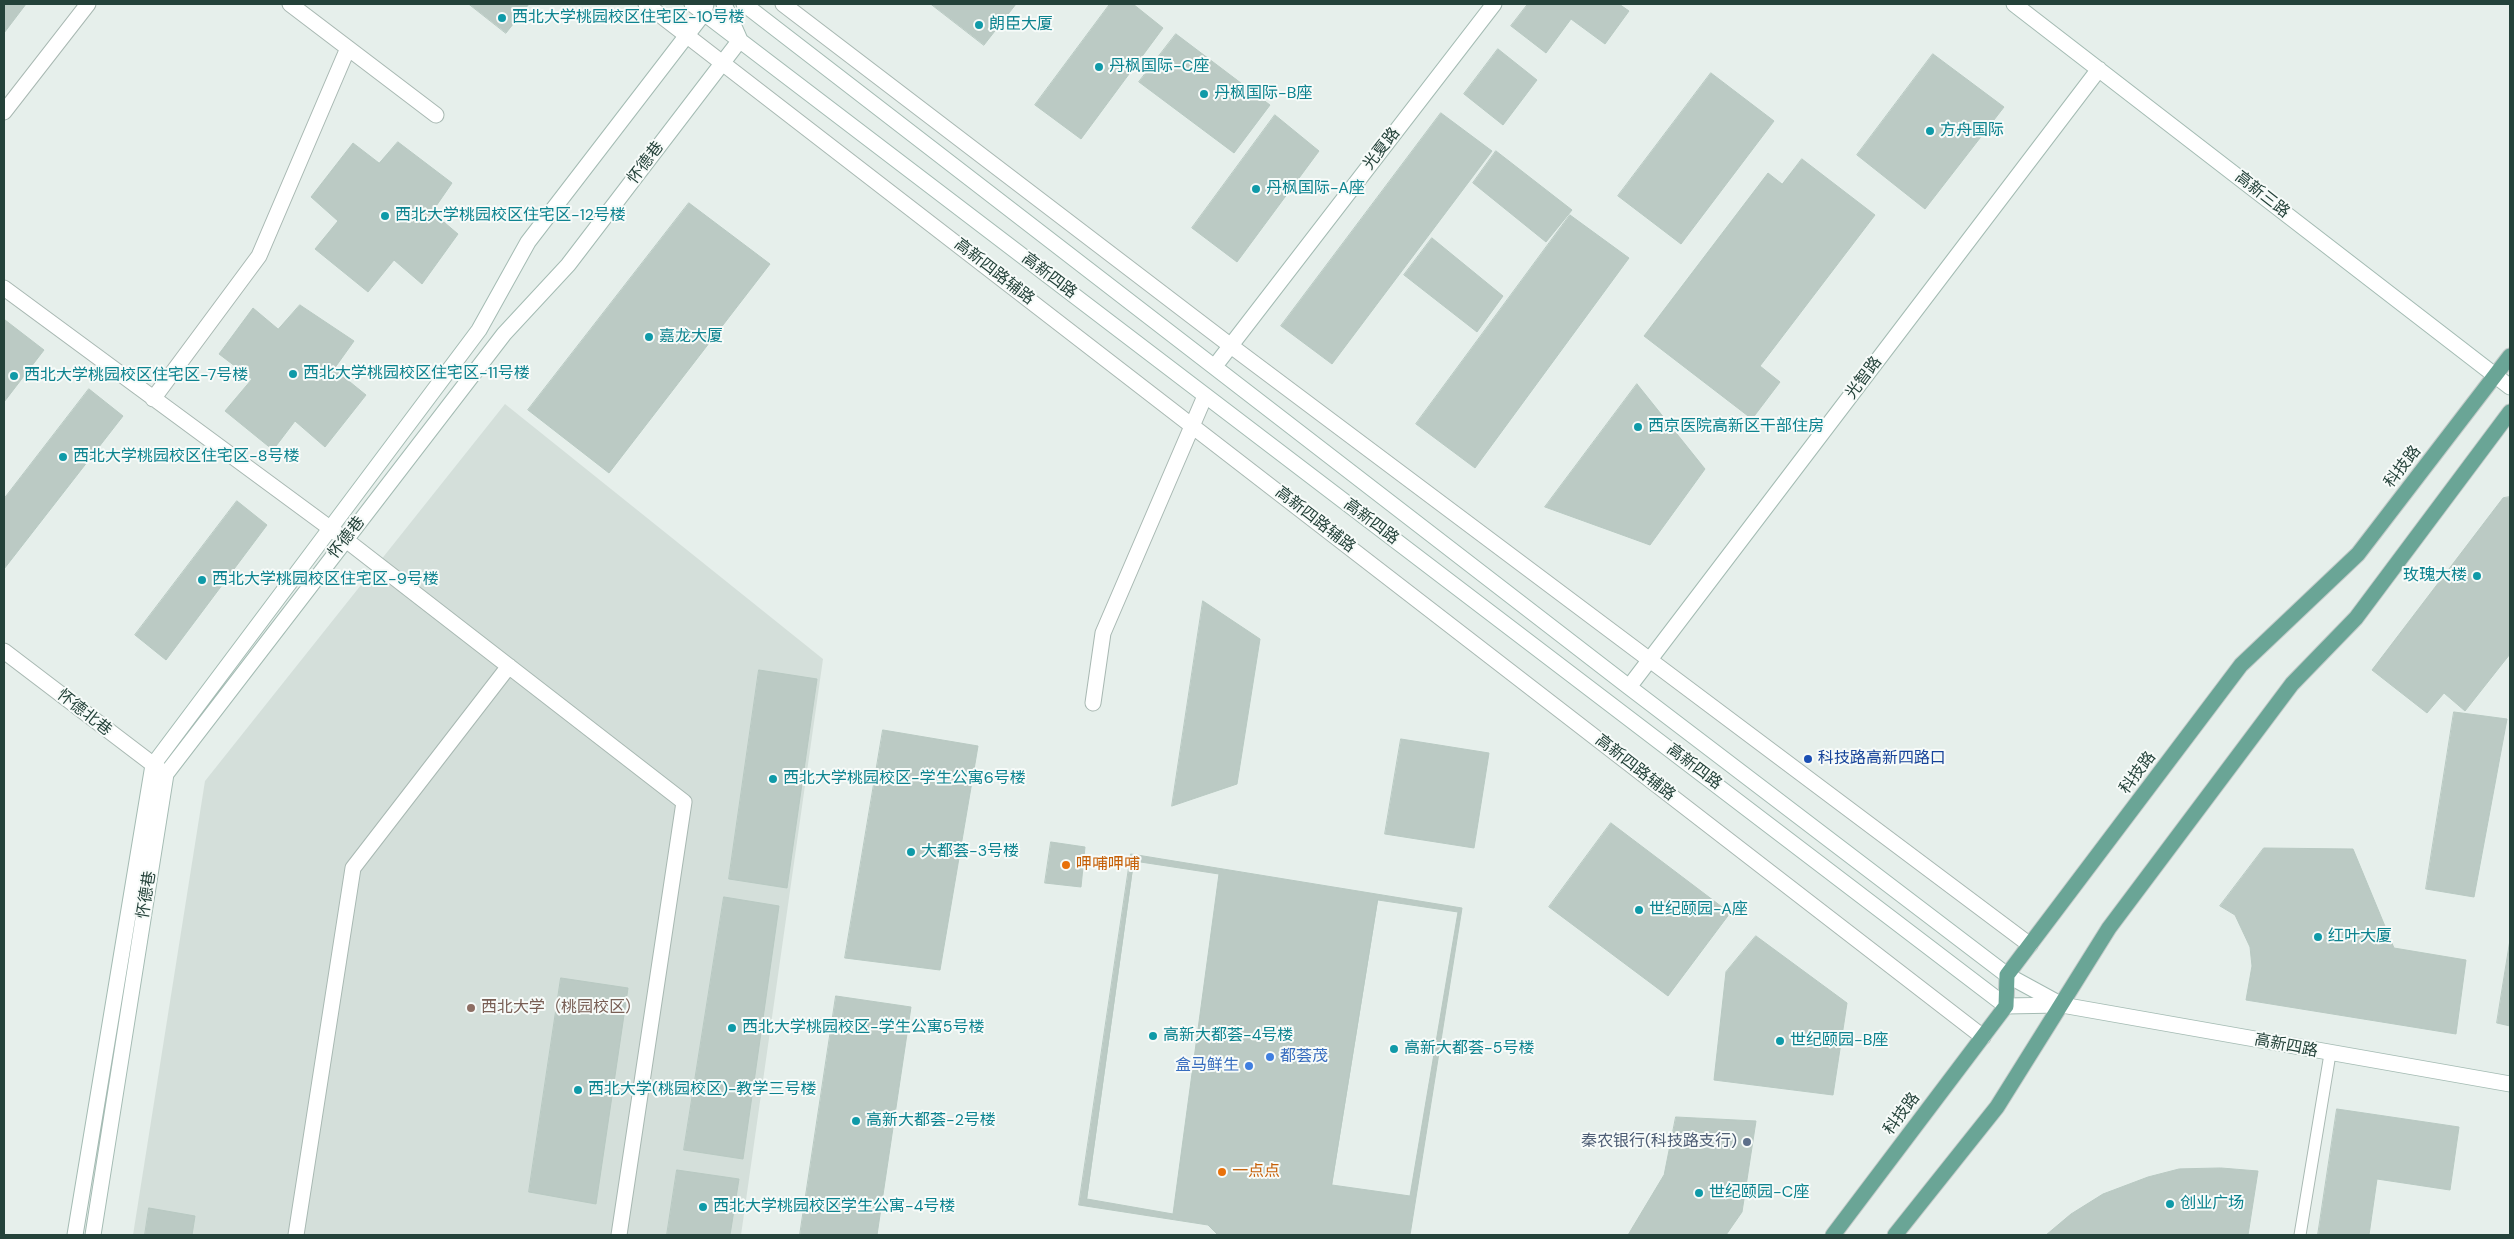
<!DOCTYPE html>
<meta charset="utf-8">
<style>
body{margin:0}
#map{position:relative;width:2514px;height:1239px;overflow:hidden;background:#e6efeb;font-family:"DM Sans",sans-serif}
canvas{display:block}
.frame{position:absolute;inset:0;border:5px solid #24423a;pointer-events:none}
</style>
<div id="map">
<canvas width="2514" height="1239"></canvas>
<div class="frame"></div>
</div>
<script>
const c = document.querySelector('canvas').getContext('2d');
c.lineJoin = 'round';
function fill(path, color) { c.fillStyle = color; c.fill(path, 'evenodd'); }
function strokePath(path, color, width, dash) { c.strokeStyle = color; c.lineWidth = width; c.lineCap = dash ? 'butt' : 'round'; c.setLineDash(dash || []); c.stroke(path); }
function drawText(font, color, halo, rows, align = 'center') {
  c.font = font + ' "DM Sans","Noto Sans SC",sans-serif'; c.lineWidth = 4; c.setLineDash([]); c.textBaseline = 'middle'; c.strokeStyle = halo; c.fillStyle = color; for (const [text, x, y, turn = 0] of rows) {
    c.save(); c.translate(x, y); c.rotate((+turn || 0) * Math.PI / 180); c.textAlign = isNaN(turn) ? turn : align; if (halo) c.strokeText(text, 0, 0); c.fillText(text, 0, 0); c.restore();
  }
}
fill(new Path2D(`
 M505,404L823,659L741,1235H133L205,781Z`), '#d4dfda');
const building = new Path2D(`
 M4,4H26L4,33Z
 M469,4H529L506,33Z
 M931,4H1016L984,45Z
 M1110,4H1133L1163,28L1081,139L1035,105Z
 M1528,4H1619L1629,11L1605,44L1571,19L1546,53L1511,26Z
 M1176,34L1270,105L1234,153L1139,82Z
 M1498,49L1537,80L1503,125L1464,94Z
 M1933,54L2004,107L1925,209L1857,155Z
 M1711,73L1774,121L1681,244L1618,196Z
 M1441,113L1492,151L1332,364L1281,326Z
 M1275,115L1319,151L1237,262L1192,228Z
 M398,142L452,183L432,212L458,234L422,284L394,260L368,292L315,249L338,221L311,197L353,143L379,163Z
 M1496,151L1572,210L1546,242L1473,183Z
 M1802,159L1875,215L1760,366L1780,382L1752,419L1644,336L1768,173L1782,184Z
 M689,203L770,264L609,473L528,410Z
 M1570,215L1629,258L1475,468L1416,424Z
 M1432,238L1503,296L1477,332L1404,275Z
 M300,305L354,341L334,369L366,395L325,447L295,421L273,450L225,411L252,379L219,354L253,308L278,329Z
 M5,320L44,350L4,402V321Z
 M1637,384L1705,469L1650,545L1545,507Z
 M89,389L123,416L4,569V499Z
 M2510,497V654L2465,711L2444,693L2427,713L2372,670L2503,498Z
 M237,501L267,525L166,660L135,635Z
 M1203,601L1260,639L1237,784L1172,806Z
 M759,670L817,679L787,888L729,879Z
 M2454,712L2507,719L2474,897L2426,889Z
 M883,730L978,746L940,970L845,958Z
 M1401,739L1489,753L1474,848L1385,834Z
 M1611,823L1730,913L1668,996L1549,907Z
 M1051,842L1085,847L1081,887L1045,883Z
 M2264,848L2353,849L2394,948L2466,960L2456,1034L2246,1000L2252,966L2250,947L2235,915L2220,906Z
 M1131,854L1462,908L1410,1235H1218L1208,1225L1079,1205Z
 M1134,861L1219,874L1173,1214L1087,1199Z
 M724,897L779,906L743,1159L684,1150Z
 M1378,900L1458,912L1410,1196L1332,1185Z
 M1756,936L1847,1003L1833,1095L1714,1080L1726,972Z
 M2510,940V1026L2497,1023Z
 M561,978L628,988L596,1204L529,1192Z
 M836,996L911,1007L877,1235H800Z
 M2337,1109L2459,1127L2450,1190L2377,1179L2369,1235H2318Z
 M1676,1117L1756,1121L1742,1212L1726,1235H1628L1664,1175Z
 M2221,1168L2258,1171L2248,1235H2046L2071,1214L2103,1194L2148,1177L2179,1169Z
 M677,1170L739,1179L730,1235H667Z
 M149,1208L195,1216L192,1235H145Z`);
fill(building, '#bbcac4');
strokePath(building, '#b8c9c2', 1);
const lane = new Path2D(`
 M2300,1235L2330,1054`);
const street = new Path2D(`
 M290,4L436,115
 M646,4L1983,1037
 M783,4L1231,346L2030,945
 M4,112L88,4
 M4,288L346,540L684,802L619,1235
 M153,399L259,256L348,48
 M4,651L163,772
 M1093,703L1103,633L1205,396
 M296,1235L353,868L509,666`);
const secondary = new Path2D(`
 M692,4L2006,1006L2060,1005
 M744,4L1629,687L2007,975L2062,1005L2510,1084
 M2014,4L2510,387
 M1215,366L1494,4
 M1629,687L2099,69
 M75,1235L153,765L479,330L528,242L704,13L706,4
 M93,1235L166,774L504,334L568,265L740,40L724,4`);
const primary = new Path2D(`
 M1833,1235L2006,1006L2007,975L2241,665L2358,554L2510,356
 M1895,1235L1997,1107L2109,928L2292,684L2356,618L2510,412`);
strokePath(lane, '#a8b8b2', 13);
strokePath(street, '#a8b8b2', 17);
strokePath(secondary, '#a4bbb3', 17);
strokePath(primary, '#c2cac8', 17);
strokePath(lane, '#fff', 11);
strokePath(street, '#fff', 15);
strokePath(secondary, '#fff', 15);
strokePath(primary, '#6aa596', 15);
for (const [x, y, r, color] of [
 [502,18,5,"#0f9aa8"],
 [979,25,5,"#0f9aa8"],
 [1099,67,5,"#0f9aa8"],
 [1204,94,5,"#0f9aa8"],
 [1930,131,5,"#0f9aa8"],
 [1256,189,5,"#0f9aa8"],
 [385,216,5,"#0f9aa8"],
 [649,337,5,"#0f9aa8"],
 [293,374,5,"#0f9aa8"],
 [14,376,5,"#0f9aa8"],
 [1638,427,5,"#0f9aa8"],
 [63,457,5,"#0f9aa8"],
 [2477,576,5,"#0f9aa8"],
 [202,580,5,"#0f9aa8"],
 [1808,759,5,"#1a4fb4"],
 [773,779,5,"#0f9aa8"],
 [911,852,5,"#0f9aa8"],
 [1066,865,5,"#e8710a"],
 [1639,910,5,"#0f9aa8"],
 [2318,937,5,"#0f9aa8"],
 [471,1008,5,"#8d6e63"],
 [732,1028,5,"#0f9aa8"],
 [1153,1036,5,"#0f9aa8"],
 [1780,1041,5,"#0f9aa8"],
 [1394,1049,5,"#0f9aa8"],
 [1270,1057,5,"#3f7fe0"],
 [1249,1066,5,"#3f7fe0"],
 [578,1090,5,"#0f9aa8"],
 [856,1121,5,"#0f9aa8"],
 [1747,1142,5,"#5c6f8a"],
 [1222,1172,5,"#e8710a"],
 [1699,1193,5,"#0f9aa8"],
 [2170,1204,5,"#0f9aa8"],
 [703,1207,5,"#0f9aa8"]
]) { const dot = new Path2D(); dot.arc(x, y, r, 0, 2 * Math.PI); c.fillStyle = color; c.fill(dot); strokePath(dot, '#f7fbf9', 2); }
drawText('16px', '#0d838f', '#f7fbf9', [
 ["西北大学桃园校区住宅区-10号楼",512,18],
 ["朗臣大厦",989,25],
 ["丹枫国际-C座",1109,67],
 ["丹枫国际-B座",1214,94],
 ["方舟国际",1940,131],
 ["丹枫国际-A座",1266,189],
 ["西北大学桃园校区住宅区-12号楼",395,216],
 ["嘉龙大厦",659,337],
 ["西北大学桃园校区住宅区-11号楼",303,374],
 ["西北大学桃园校区住宅区-7号楼",24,376],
 ["西京医院高新区干部住房",1648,427],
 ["西北大学桃园校区住宅区-8号楼",73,457],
 ["玫瑰大楼",2467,576,"right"],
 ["西北大学桃园校区住宅区-9号楼",212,580],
 ["西北大学桃园校区-学生公寓6号楼",783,779],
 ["大都荟-3号楼",921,852],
 ["世纪颐园-A座",1649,910],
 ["红叶大厦",2328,937],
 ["西北大学桃园校区-学生公寓5号楼",742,1028],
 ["高新大都荟-4号楼",1163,1036],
 ["世纪颐园-B座",1790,1041],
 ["高新大都荟-5号楼",1404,1049],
 ["西北大学(桃园校区)-教学三号楼",588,1090],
 ["高新大都荟-2号楼",866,1121],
 ["世纪颐园-C座",1709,1193],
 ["创业广场",2180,1204],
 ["西北大学桃园校区学生公寓-4号楼",713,1207]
], 'left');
drawText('16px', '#24423a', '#f7fbf9', [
 ["光夏路",1382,149,-52],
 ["怀德巷",646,163,-53],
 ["高新三路",2262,195,38],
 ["高新四路辅路",994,272,38],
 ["高新四路",1049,276,37],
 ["光智路",1864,378,-53],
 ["科技路",2403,467,-52],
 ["高新四路辅路",1315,520,38],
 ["高新四路",1371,522,37],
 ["怀德巷",347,538,-52],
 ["怀德北巷",84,713,38],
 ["高新四路",1694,767,37],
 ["高新四路辅路",1635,768,38],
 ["科技路",2138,773,-53],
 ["怀德巷",147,895,-81],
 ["高新四路",2286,1046,11],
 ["科技路",1902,1114,-53]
]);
drawText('16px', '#164399', '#f7fbf9', [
 ["科技路高新四路口",1818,759]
], 'left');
drawText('16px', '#c56008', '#f7fbf9', [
 ["呷哺呷哺",1076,865],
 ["一点点",1232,1172]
], 'left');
drawText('16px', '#785e54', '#f7fbf9', [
 ["西北大学（桃园校区）",481,1008]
], 'left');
drawText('16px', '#366cbe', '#f7fbf9', [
 ["都荟茂",1280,1057],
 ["盒马鲜生",1239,1066,"right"]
], 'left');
drawText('16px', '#4e5e75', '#f7fbf9', [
 ["秦农银行(科技路支行)",1737,1142]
], 'right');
</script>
